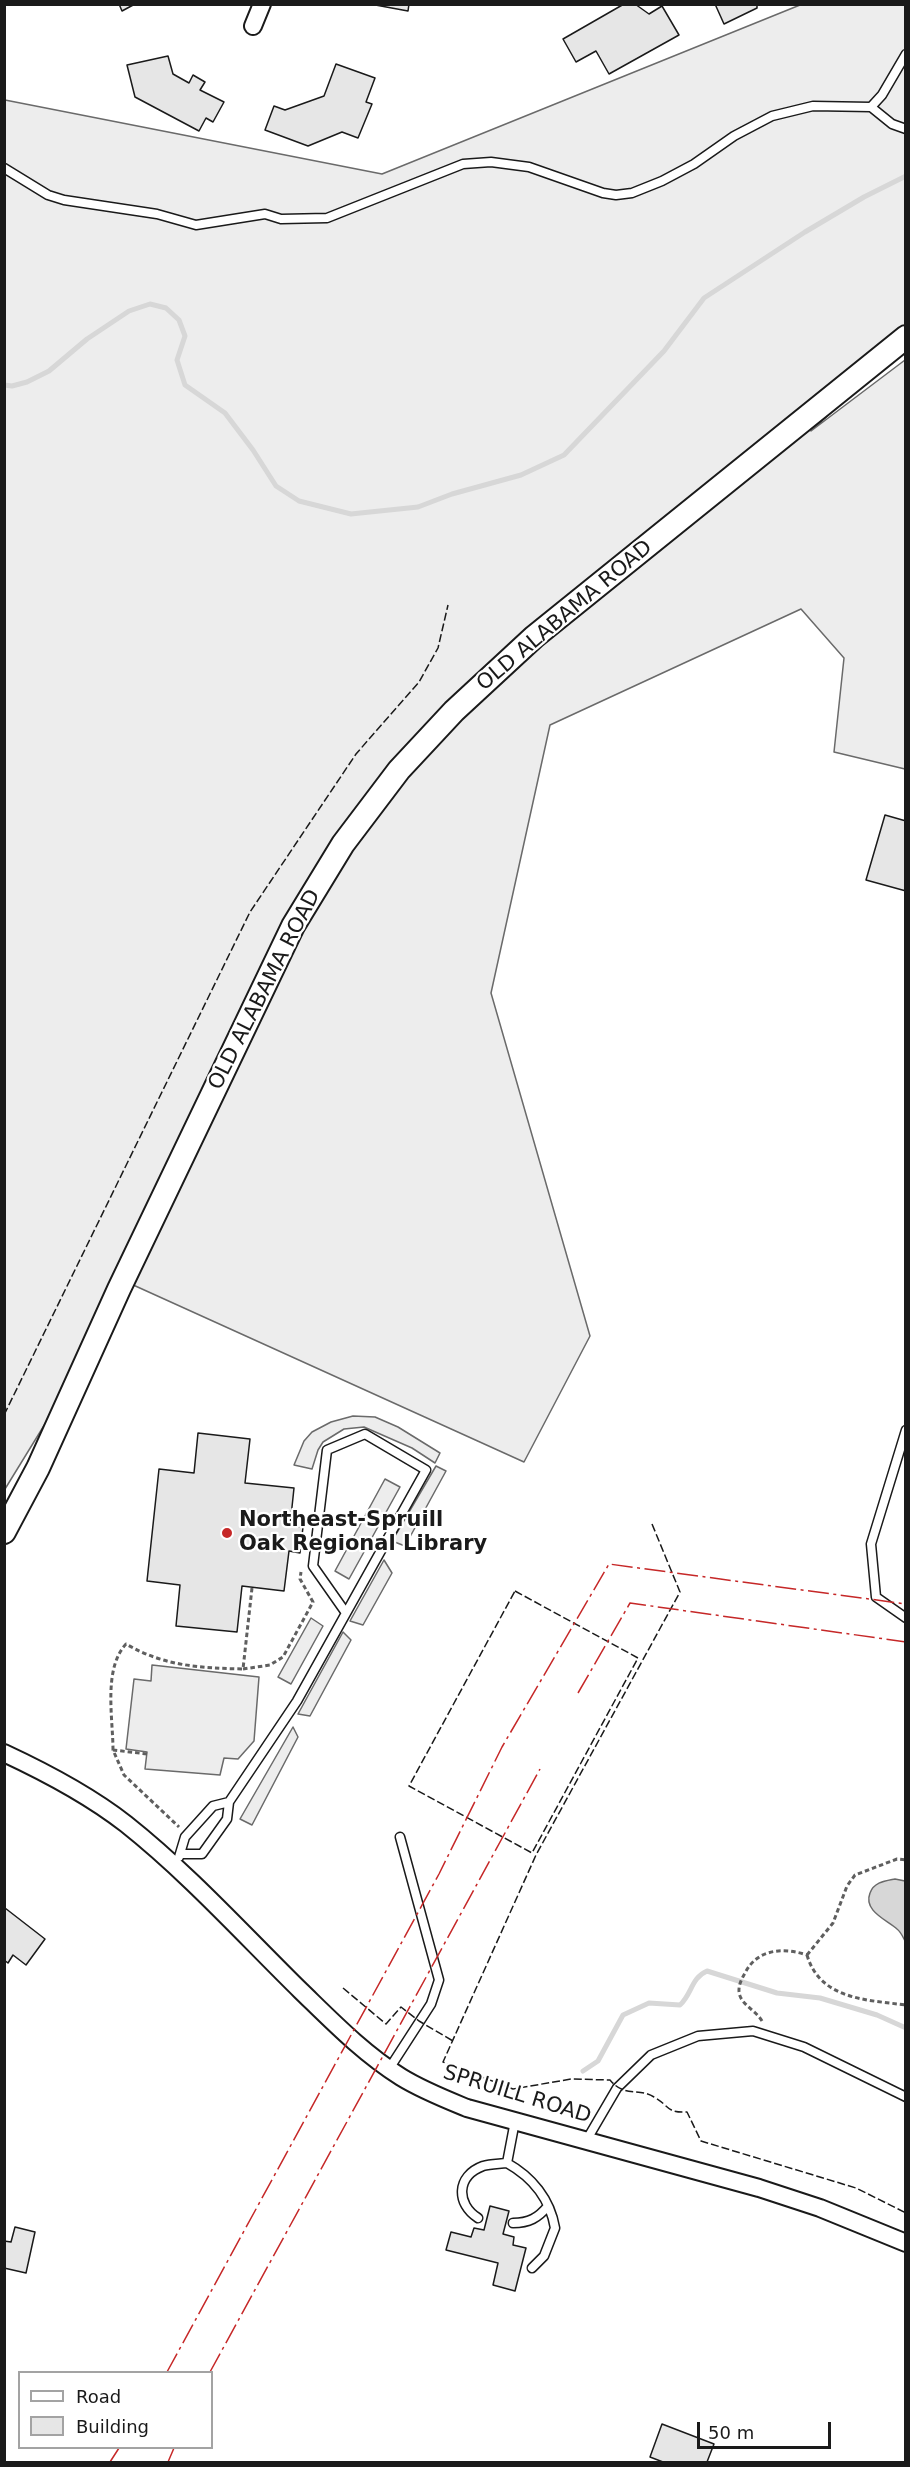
<!DOCTYPE html>
<style>
body{margin:0}
#map{position:relative;width:910px;height:2467px;overflow:hidden;background:#fff;font-family:"DejaVu Sans",sans-serif}
canvas{display:block}
.frame{position:absolute;inset:0;border:6px solid #1a1a1a;pointer-events:none}
.legend{position:absolute;left:18px;top:2371px;width:195px;height:78px;box-sizing:border-box;background:#fff;border:2px solid #a3a3a3;margin:0;padding:8px 10px;list-style:none;font-size:18px;color:#1a1a1a}
.legend li{display:flex;align-items:center;gap:12px;height:30px}
.legend b{width:30px;border:2px solid #a3a3a3}
.scale{position:absolute;left:697px;top:2422px;width:134px;height:27px;box-sizing:border-box;border:3px solid #1a1a1a;border-top:0;padding-left:8px;font-size:18px;line-height:21px;white-space:nowrap;color:#1a1a1a;-webkit-text-stroke:4px #fff;paint-order:stroke}
</style>
<div id="map">
<canvas width="910" height="2467"></canvas>
<div class="frame"></div>
<ul class="legend">
<li><b style="height:8px;background:#fff"></b>Road</li>
<li><b style="height:16px;background:#e6e6e6"></b>Building</li>
</ul>
<div class="scale">50 m</div>
</div>
<script>
const c = document.querySelector('canvas').getContext('2d');
c.lineJoin = 'round';
function fill(path, color) { c.fillStyle = color; c.fill(path, 'evenodd'); }
function strokePath(path, color, width, dash) { c.strokeStyle = color; c.lineWidth = width; c.lineCap = dash ? 'butt' : 'round'; c.setLineDash(dash || []); c.stroke(path); }
function drawText(font, color, halo, rows, align = 'center') {
  c.font = font + ' "DejaVu Sans",sans-serif'; c.lineWidth = 4.5; c.setLineDash([]); c.textBaseline = 'middle'; c.strokeStyle = halo; c.fillStyle = color; for (const [text, x, y, turn = 0] of rows) {
    c.save(); c.translate(x, y); c.rotate((+turn || 0) * Math.PI / 180); c.textAlign = isNaN(turn) ? turn : align; if (halo) c.strokeText(text, 0, 0); c.fillText(text, 0, 0); c.restore();
  }
}
const built = new Path2D(`
 M800,5H905V344L811,431L905,360V769L834,752L844,658L801,609L550,725L491,993L590,1336L524,1462L131,1284L5,1489V100L382,174Z
 M353,1416L375,1417L398,1427L440,1453L435,1463L412,1448L364,1427L344,1429L323,1442L318,1450L312,1469L294,1465L304,1441L312,1432L331,1422Z
 M436,1466L446,1471L405,1546L392,1541Z
 M385,1479L400,1487L349,1579L335,1571Z
 M384,1560L392,1573L363,1625L350,1621Z
 M311,1618L323,1626L291,1684L278,1677Z
 M343,1632L351,1640L310,1716L298,1714Z
 M152,1665L259,1677L254,1741L238,1759L224,1758L220,1775L145,1769L147,1752L126,1749L134,1679L151,1681Z
 M293,1727L298,1737L252,1825L240,1819Z`);
fill(built, '#ededed');
strokePath(built, '#6a6a6a', 1.5);
const water = new Path2D(`
 M895,1879L905,1881V1941C903,1937 901,1932 897,1929C887,1920 863,1911 870,1893C874,1882 885,1881 895,1879Z`);
fill(water, '#d7d7d7');
strokePath(water, '#6a6a6a', 1.5);
strokePath(new Path2D(`
 M4,385L12,386L27,382L49,371L87,339L129,311L150,304L166,308L179,320L185,336L177,360L185,385L225,413L253,450L276,486L299,501L351,514L418,507L452,494L521,475L564,455L664,351L704,298L805,232L864,197L906,176
 M583,2071L598,2061L623,2015L649,2003L680,2005C692,1994 691,1978 707,1971L777,1993L820,1998L877,2015L906,2028`), '#d7d7d7', 5);
const building = new Path2D(`
 M119,4H135L122,11Z
 M370,4H409L408,11Z
 M624,4H635L649,14L662,6L679,35L609,74L596,51L576,62L563,39Z
 M715,4H757V8L724,24Z
 M168,56L173,74L189,83L193,75L205,82L200,90L224,102L213,122L206,118L199,131L135,97L127,65Z
 M336,64L375,78L366,102L372,104L358,138L342,132L308,146L265,130L274,106L285,110L324,96Z
 M885,815L906,821V891L866,880Z
 M198,1433L250,1439L245,1483L294,1488L290,1526L303,1527L300,1553L289,1551L284,1591L242,1586L237,1632L176,1626L180,1585L147,1581L159,1469L194,1473Z
 M5,1908L45,1939L26,1965L13,1955L8,1963L4,1960Z
 M490,2206L509,2211L503,2234L514,2237L513,2245L526,2248L515,2291L493,2285L498,2263L446,2250L451,2232L471,2237L474,2228L484,2230Z
 M15,2227L35,2232L26,2273L4,2268V2241L11,2242Z
 M662,2424L714,2444L707,2462H663L650,2457Z`);
fill(building, '#e6e6e6');
strokePath(building, '#1a1a1a', 1.5);
const lane = new Path2D(`
 M871,107L892,124L906,129
 M4,168L48,195L64,200L157,214L196,225L265,214L281,219L327,218L463,164L491,162L529,167L603,193L616,195L632,193L662,181L694,164L734,136L772,116L813,106L871,107L882,95L906,54
 M906,1430L871,1544L876,1597L906,1618
 M181,1854H202L227,1819L229,1802L297,1701L426,1470L365,1434L327,1450L313,1566L346,1613
 M179,1857L185,1837L213,1806L229,1802
 M389,2069L431,2004L439,1980L400,1837
 M515,2121L507,2163C532,2177 550,2199 555,2228L544,2256L532,2268
 M586,2141L617,2088L651,2055L698,2036L753,2031L804,2047L906,2097
 M478,2218C456,2204 456,2176 483,2166C490,2164 499,2164 507,2163
 M513,2223C529,2223 538,2218 548,2206`);
const street = new Path2D(`
 M253,26L262,4
 M4,1753C47,1773 89,1795 126,1824C189,1874 244,1935 301,1991C333,2022 363,2053 401,2077C422,2090 445,2099 467,2108L759,2188L820,2208L906,2243`);
const secondary = new Path2D(`
 M4,1532L38,1468L119,1289L293,926L343,844L399,770L454,711L534,637L906,337`);
strokePath(lane, '#1a1a1a', 11);
strokePath(street, '#1a1a1a', 20);
strokePath(secondary, '#1a1a1a', 26);
strokePath(new Path2D(`
 M329,1542L348,1547
 M243,1669L270,1665L283,1657L313,1602L300,1579L301,1572
 M113,1750C113,1718 103,1669 126,1644C164,1666 199,1668 243,1669L252,1588
 M147,1754L113,1750L124,1775L179,1827
 M807,1955L833,1923L847,1886L855,1875L897,1859L906,1860
 M807,1955C820,2000 868,2000 906,2005
 M762,2021C756,2011 744,2006 740,1996C737,1988 741,1980 745,1973C757,1949 783,1947 807,1955`), '#5f5f5f', 3, [4.5, 3]);
strokePath(lane, '#fff', 8);
strokePath(street, '#fff', 16);
strokePath(secondary, '#fff', 22);
strokePath(new Path2D(`
 M4,1415L250,912L356,754L419,682L438,648L448,605
 M652,1524L680,1592L536,1855L443,2062L513,2089L571,2079L610,2080C625,2098 638,2087 654,2097C670,2106 666,2113 687,2112L701,2141L856,2188L906,2213
 M515,1591L638,1658L532,1853L409,1786Z
 M343,1988L386,2024L401,2007L419,2021L453,2041`), '#1a1a1a', 1.5, [8, 3]);
strokePath(new Path2D(`
 M578,1693L630,1603L906,1642
 M167,2372L439,1874L502,1747L609,1564L906,1604
 M210,2372L540,1769
 M110,2462L119,2448
 M168,2462L174,2448`), '#c62828', 1.5, [21, 4.5, 3, 4.5]);
for (const [x, y, r, color] of [
 [227,1533,6,"#c62828"]
]) { const dot = new Path2D(); dot.arc(x, y, r, 0, 2 * Math.PI); c.fillStyle = color; c.fill(dot); strokePath(dot, '#fff', 2); }
drawText('21px', '#1a1a1a', '#fff', [
 ["OLD ALABAMA ROAD",565,616,-40],
 ["OLD ALABAMA ROAD",265,990,-63],
 ["SPRUILL ROAD",517,2095,17]
]);
drawText('bold 21px', '#1a1a1a', '#fff', [
 ["Northeast-Spruill",239,1521],
 ["Oak Regional Library",239,1545]
], 'left');
</script>
